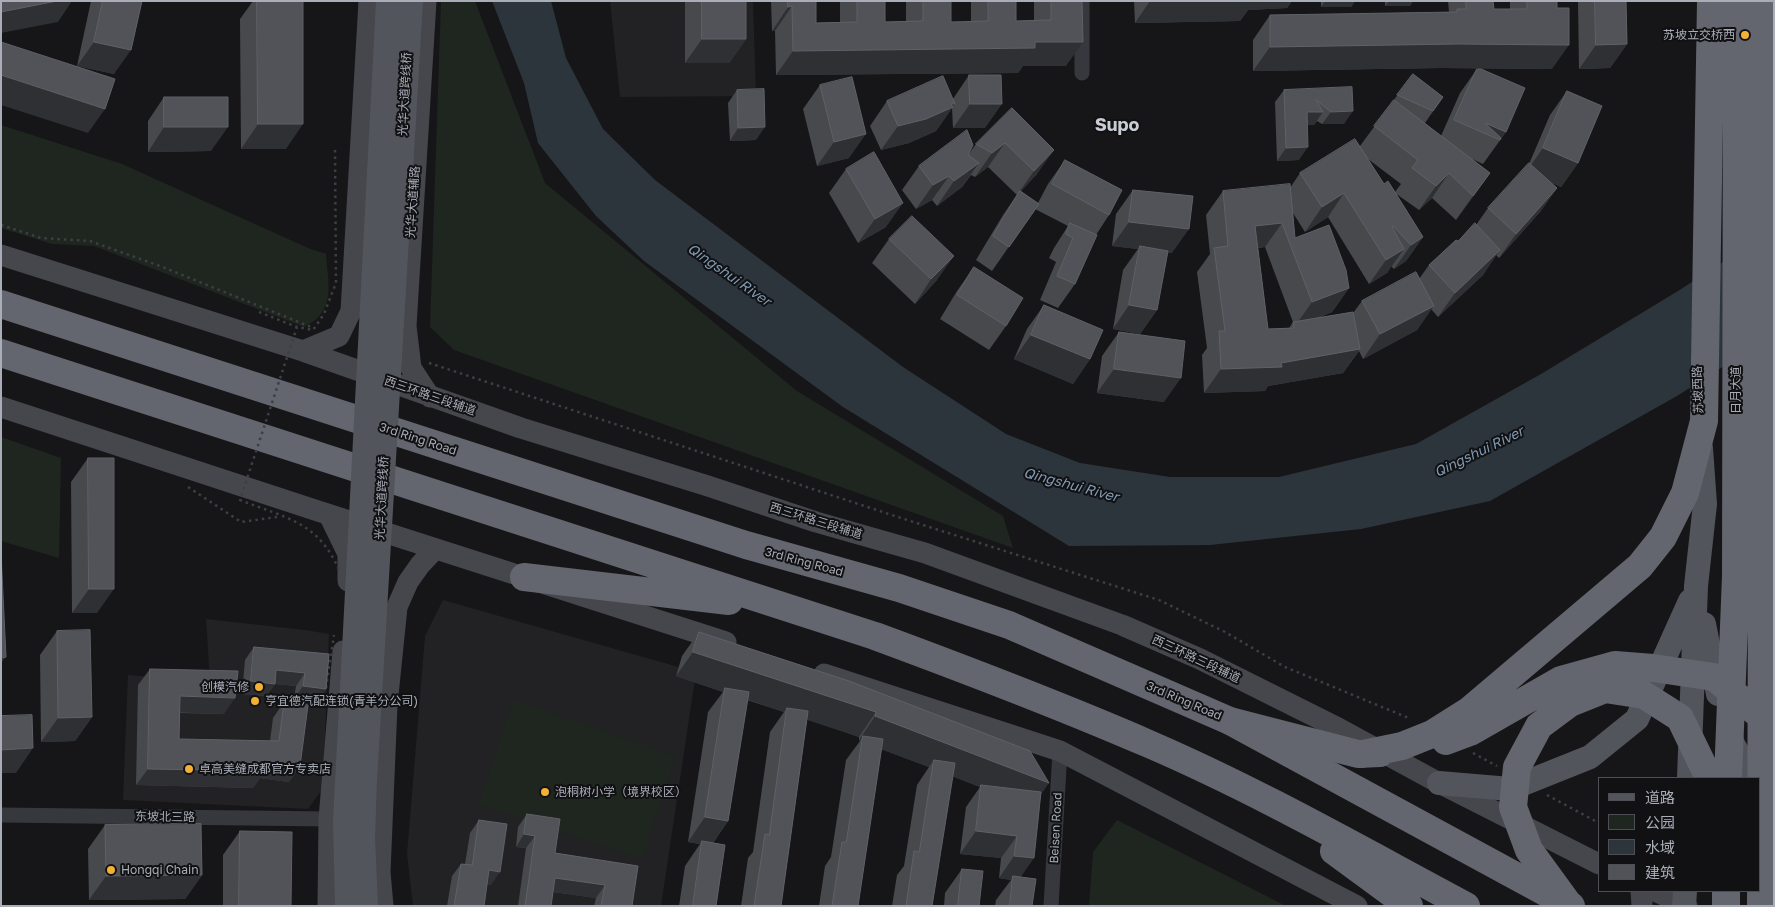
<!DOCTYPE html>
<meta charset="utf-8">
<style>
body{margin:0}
#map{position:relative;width:1775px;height:907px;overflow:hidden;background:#161618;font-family:"Golos Text","Noto Sans SC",sans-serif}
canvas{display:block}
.frame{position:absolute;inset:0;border:2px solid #a8adb8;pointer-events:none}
.legend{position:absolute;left:1598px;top:777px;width:162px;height:115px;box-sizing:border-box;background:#111113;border:1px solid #4d4f55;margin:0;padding:6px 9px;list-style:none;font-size:15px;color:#a8adb8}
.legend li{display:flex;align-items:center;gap:10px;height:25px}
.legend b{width:25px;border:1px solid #4d4f55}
</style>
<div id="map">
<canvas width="1775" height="907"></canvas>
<div class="frame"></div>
<ul class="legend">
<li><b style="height:6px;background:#53555c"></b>道路</li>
<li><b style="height:14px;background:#1e261f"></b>公园</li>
<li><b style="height:14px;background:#2c353c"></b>水域</li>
<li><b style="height:14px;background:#525359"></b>建筑</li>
</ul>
</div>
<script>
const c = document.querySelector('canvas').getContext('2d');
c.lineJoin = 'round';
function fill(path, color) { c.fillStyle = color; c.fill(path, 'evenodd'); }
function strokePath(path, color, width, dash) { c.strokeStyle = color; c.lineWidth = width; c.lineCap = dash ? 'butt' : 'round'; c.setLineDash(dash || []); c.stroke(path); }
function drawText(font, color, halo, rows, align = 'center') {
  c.font = font + ' "Golos Text","Noto Sans SC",sans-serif'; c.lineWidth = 4; c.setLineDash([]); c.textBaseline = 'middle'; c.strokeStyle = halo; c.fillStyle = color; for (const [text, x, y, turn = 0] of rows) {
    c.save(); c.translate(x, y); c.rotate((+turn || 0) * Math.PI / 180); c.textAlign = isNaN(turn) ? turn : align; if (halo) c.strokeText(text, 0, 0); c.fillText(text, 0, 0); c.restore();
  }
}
fill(new Path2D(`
 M610,1H753L756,96L620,97Z
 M443,600L696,672L661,906H413L407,854L425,636Z
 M206,619L305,630L329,634L323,788L308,809L123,800L128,675L210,681Z`), '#222225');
fill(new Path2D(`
 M441,1H475L545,183L797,391L1003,516L1013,548L454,350L430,327Z
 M1,125L122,164L308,248L326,254C328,284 337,311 304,327L94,246L52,244L1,228Z
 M1,437L61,458L59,558L1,541Z
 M513,700L676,756L642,859L479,804Z
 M1117,820L1286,906H1089L1093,852Z`), '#1e261f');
fill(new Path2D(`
 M492,1H551L566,58L603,129L655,180L903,367L1006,434L1080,463L1170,477H1279L1416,444L1541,374L1678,291L1774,229V334L1677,396L1490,501L1361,529L1210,545L1069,546L843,407L644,261L596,216L538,143L524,83Z`), '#2c353c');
strokePath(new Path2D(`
 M1,225L41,238L90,241L160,266L311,327
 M259,312L297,327
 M429,363L901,518L1159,600L1225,632L1285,667L1411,719
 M188,487L241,522L277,517
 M1473,753L1497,766
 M1547,795L1599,823`), '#3d3f44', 2.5, [2.5, 4]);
strokePath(new Path2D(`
 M1082,73V1
 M1,815L329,819
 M1051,906L1060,751`), '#37383d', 15);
strokePath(new Path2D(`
 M426,1L406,326L411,368L430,397
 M1,255L303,351L521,428L708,486L816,522L925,553L1122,625L1200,659L1338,728L1439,783L1599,864
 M303,351L339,336L351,311L369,1
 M1,407L318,511L726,642
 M329,515L348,554V581
 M824,674L1060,751L1357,906
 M1641,891L1642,906
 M1655,891L1687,906
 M328,906L329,819L343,651
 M383,906L380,872L387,705L397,607L408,582L420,565L435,549`), '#45474d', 21);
strokePath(new Path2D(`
 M1704,624L1718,694
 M1728,731L1734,746L1747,767L1774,768
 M1689,778L1696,586L1705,504L1701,448
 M1439,783L1510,789L1590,757L1637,719L1690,601
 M1684,906L1685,891`), '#53555c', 24);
strokePath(new Path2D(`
 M1761,1L1763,324L1762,578
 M1,304L746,545L899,588L1009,625L1230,721L1571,906
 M1,353L875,636C967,670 1059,705 1149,744C1258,791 1361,850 1466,906
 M1736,576L1737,1
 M524,577L729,601
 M1334,851L1409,906
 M1726,891V906`), '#63666e', 28);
strokePath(new Path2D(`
 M335,150L336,283L324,314L313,330L297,327L240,500C285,518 318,521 339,570
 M326,688L334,635`), '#3d3f44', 2.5, [2.5, 4]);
strokePath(new Path2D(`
 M347,906L345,821L388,1
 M366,906L363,837L365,780L411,1`), '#53555c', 24);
strokePath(new Path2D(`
 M1230,721L1358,754L1380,753
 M1446,741L1470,732L1561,680L1615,665L1653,668L1714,677L1774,727
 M1363,754L1402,746L1432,734L1470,710L1640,566L1663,537L1685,493L1704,421L1711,1
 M1728,778L1736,576
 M1569,905L1529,850L1513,807L1517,767L1539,726L1570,703L1605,689L1644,695L1680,718L1709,778
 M1761,906L1762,578`), '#63666e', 28);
fill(new Path2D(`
 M91,1H142L114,74L77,66Z
 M253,1H303L286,149H241L240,19Z
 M685,1H746V39L729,63H685Z
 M771,1H816V23L840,22V1H885V22L906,21V1H951V22H971V1H1016V21L1034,20V1H1082L1066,66H1023L1018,73L776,75L775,31H772Z
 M1134,1H1292L1287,8L1248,10L1240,21L1135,23Z
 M1321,1H1355L1351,7H1321Z
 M1385,1H1413L1410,6H1385Z
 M1448,1H1493L1494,9H1510V1H1557L1552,69L1440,68L1253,71V40L1270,15L1449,12Z
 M1578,1H1626L1627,44L1610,68L1579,69Z
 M1477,69L1506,132L1483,164L1472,159L1490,173L1456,220L1432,198L1419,210L1395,193L1423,237L1406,261L1394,269L1391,266L1387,273L1369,284L1328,217L1305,232L1293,213L1295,238L1349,288L1332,312L1318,318L1353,313L1362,301L1419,279L1429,265L1458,241L1476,225L1488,208L1529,164L1550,115L1567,91L1578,163L1561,187L1550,182L1557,188L1540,212L1499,258L1496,255L1483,275L1438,317L1431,309L1417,330L1363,359L1359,351L1343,373L1268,386L1265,391L1204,393L1202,355L1207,348L1197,272L1210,254L1206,215L1223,191L1290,188L1300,173L1360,146L1413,74L1443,97L1425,123L1441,136L1460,93ZM1368,159L1401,184L1395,192L1384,184ZM1265,247L1293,322L1289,328L1268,329L1258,248Z
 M969,75L985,128H953L952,108L936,131L909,143L881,150L870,126L887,101L953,99Z
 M820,85L849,158L817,166L803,109Z
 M1352,87L1344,124H1322L1317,121L1314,125H1307L1299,160L1277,161L1275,102L1284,90Z
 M737,90L756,140L730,141L728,103Z
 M164,97L211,151L148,152V121Z
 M1012,108L1037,174L1021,191L1038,203L1048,184L1065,160L1109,215L1096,235L1075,284L1058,308L1040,300L1056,262L1049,258L1054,248L1068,226L1035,209L992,271L976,260L1003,215L1018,193L1017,195L988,167L975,177L971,175L962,187L937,206L932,200L916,209L902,190L919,166L968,155L976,144Z
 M846,169L886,227L858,243L829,193Z
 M1133,190L1172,253L1167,252L1157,310L1140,334L1113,329L1123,270L1138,249L1112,246L1116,214Z
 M889,239L937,280L915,304L872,263Z
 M974,267L1006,326L989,350L940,319L957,291Z
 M1044,305L1090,359L1073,384L1014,359L1027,329Z
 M1119,332L1164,402L1097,393L1102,356Z
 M88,458L97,613H72L71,482Z
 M57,631L92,717L75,741L41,742L40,655Z
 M699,632L849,681L1041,794L1021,877L1032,906H995L996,900L1011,880L999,878L1001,858L960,854L966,807L980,787L952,776L932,906H892L897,875L904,866L917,785L929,767L881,749L858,906H819L825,866L831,857L846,760L860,741L859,740V737L807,719L781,906H741L748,858L753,852L770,732L784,712L747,700L728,821L713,843L716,906H679L685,866L700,844L688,842L708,712L723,692L676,676L682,656Z
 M254,647L329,654L326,689L317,701L294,699L296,686L275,684L266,696L242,694L245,660Z
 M150,669L224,714L180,713L179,739L270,741L273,718L284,702L300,766L289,782L260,778L253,788L136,785L138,685Z
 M527,814L555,853L638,866L632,906H594L596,898L553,892L551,906H518L526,848L516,847L518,827Z
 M479,820L491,885L487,884L484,906H447L452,876L461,864H465L470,833Z
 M105,825L202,875L185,899L89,900L88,849Z
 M240,831L291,906H223V855Z
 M962,869L979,906H944L945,893Z`), '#47494d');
fill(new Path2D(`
 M57,1H72L58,22L1,33V12Z
 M1150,1H1292L1287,8L1248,10L1240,21L1135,23Z
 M1325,1H1355L1351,7H1321Z
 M1389,1H1413L1410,6H1385Z
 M792,6L775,31H772L788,7Z
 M702,39H746L729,63H685Z
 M94,42L131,50L114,74L77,66Z
 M1035,42H1083L1066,66H1023L1018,73L776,75L793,51Z
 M1457,44L1569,45L1552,69L1440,68L1253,71L1270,47Z
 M1627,44L1610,68L1579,69L1596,45Z
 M1,75L105,109L88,133L1,105Z
 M951,104H955L936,131L909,143L881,150L898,126Z
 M970,104H1002L985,128H953Z
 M1353,111L1344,124H1322L1331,112Z
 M1307,112H1323L1314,125H1298Z
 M1485,123L1506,132L1489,156L1500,140Z
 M258,124H303L286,149H241Z
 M164,127H228L211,151L148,152Z
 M765,127L756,140L730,141L738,128Z
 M866,134L849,158L817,166L834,142Z
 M1005,143L988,167L975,177L992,153Z
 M1308,147L1299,160L1277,161L1286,148Z
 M1543,148L1578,163L1561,187L1526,172Z
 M1054,150L1037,174L1017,195L1034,171Z
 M979,163L962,187L937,206L954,181Z
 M1449,173L1432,198L1419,210L1436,186Z
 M1490,173L1473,197L1456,220L1473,196Z
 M949,176L932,200L916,209L933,185Z
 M1557,188L1540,212L1499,258L1516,234Z
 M1344,193L1328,217L1305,232L1322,207Z
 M903,203L886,227L858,243L875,219Z
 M1129,222L1189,229L1172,253L1139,249L1140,246L1138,249L1112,246Z
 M1282,223L1265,247L1238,250L1255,226Z
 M1423,237L1406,261L1394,269L1411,245Z
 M1404,249L1387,273L1369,284L1386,260Z
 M1500,250L1483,275L1438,317L1455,293Z
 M954,256L937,280L915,304L931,279Z
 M1349,288L1332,312L1295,326L1312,302Z
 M1129,305L1157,310L1140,334L1113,329Z
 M1434,306L1417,330L1363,359L1380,334Z
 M1031,335L1090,359L1073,384L1014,359Z
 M1360,349L1343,373L1268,386L1265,391L1204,393L1221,369L1281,363Z
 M1114,369L1181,378L1164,402L1097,393Z
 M89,589H114L97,613H72Z
 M693,652L876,712L859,737L786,713L787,708L784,712L725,692V688L723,692L676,676Z
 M6,657L1,663V658Z
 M276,670L305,673L296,686L275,684L266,696L242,694L251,681Z
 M303,686L326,689L317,701L294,699Z
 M180,696L235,698L224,714L169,712Z
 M875,716L1049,783L1032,807L981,785L980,787L933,769L934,760L929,767L862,742L863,736L860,741L859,740Z
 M92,717L75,741L41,742L58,718Z
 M33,748L16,773H1V750Z
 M265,761L300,766L289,782L260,778L253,788L136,785L148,769Z
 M705,817L728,821L711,845L702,841L700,844L688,842Z
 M976,831L1017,836L1001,858L960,854Z
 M524,834L535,836L526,848L516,847Z
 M1014,856L1034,858L1018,881L1013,876L1011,880L999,878Z
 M489,870L500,872L491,885L480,883Z
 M202,875L185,899L89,900L106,876Z
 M555,878L605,885L596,898L546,891Z`), '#2f3033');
const building = new Path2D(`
 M1,1H57L1,12Z
 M103,1H142L131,50L94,42Z
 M257,1H303V124H258Z
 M702,1H746V39H702Z
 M788,1H816V23L857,22V1H885V22L923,21V1H951V22L988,21V1H1016V21L1051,20V1H1082L1083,42H1035V48L793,51L792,6L788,7Z
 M1466,1H1493L1494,9H1527V1H1557V8H1569V45L1457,44L1270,47V15L1457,12V9H1466Z
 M1595,1H1626L1627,44L1596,45Z
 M1,42L115,79L105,109L1,75Z
 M1477,69H1481L1525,88L1506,132L1485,123L1501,138L1500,140L1454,120Z
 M1413,74L1443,97L1433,111L1397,95Z
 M969,75H1001L1002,104H970Z
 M943,76L955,104H951L953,107L926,119L898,126L887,101Z
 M852,77L866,134L834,142L820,85Z
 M1352,87L1353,111L1331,112L1316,100L1323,112H1307L1308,147L1286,148L1284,90Z
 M764,89L765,127L738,128L737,90Z
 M1567,91L1602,106L1578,163L1543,148Z
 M164,97H228V127H164Z
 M1394,100L1490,173L1473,196L1449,173L1436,186L1412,168L1418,160L1374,126Z
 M1012,108L1054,150L1034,171L1005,143L992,153L976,144Z
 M967,130L973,145L968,155L979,163L954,181L949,176L933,185L919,166Z
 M1355,139L1384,184L1388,181L1423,237L1411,245L1393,226L1392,227L1404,249L1386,260L1344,193L1322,207L1300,173Z
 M874,152L903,203L875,219L846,169Z
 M1065,160L1122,190L1109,215L1052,184Z
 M1529,163L1557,188L1516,234L1488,208Z
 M1290,184L1295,238L1329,225L1346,270L1349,288L1312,302L1282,223L1255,226L1268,329L1294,328L1293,322L1353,312L1360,349L1281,363L1282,367L1221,369L1219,331H1225L1214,248L1228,246L1223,191Z
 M1133,190L1193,196L1189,229L1129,222Z
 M1020,191L1039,204L1009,247L993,236Z
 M912,216L954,256L931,279L889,239Z
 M1070,223L1097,235L1075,284L1057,276L1073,238L1066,234Z
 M1475,223L1500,250L1455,293L1429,265L1456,240L1458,241Z
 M1140,246L1168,251L1157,310L1129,305Z
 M974,267L1023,298L1006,326L957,295Z
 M1416,272L1434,306L1380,334L1362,301Z
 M1044,305L1103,330L1090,359L1031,335Z
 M1119,332L1185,341L1181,378L1114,369Z
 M88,458H114V589H89Z
 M1,553L6,657L1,658Z
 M90,630L92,717L58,718L57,631Z
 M699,632L849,681L1030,751L1049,783L875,716L876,712L693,652Z
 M254,647L329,654L326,689L303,686L305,673L276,670L275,684L251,681Z
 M150,669L238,671L235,698L180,696L179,739L279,741L284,702L308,705L300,766L265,761L264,771L148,769Z
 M725,688L749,692L728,821L705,817Z
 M787,708L808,711L781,906H754L765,834L769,835Z
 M32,715L33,748L1,750V716Z
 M863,736L883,739L858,906H832L842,842H846Z
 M934,760L955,763L932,906H906L914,851L919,852Z
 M981,785L1041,792L1034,858L1014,856L1017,836L976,831Z
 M527,814L560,819L555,853L638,866L632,906H601L605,885L555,878L551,906H525L535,836L524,834Z
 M479,820L507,824L500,872L489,870L484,906H454L461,864L472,865Z
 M201,824L202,875L106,876L105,825Z
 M240,831L292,832L291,906H239Z
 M702,841L725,845L716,906H693Z
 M962,869L983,871L979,906H958Z
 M1013,876L1036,879L1032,906H1010Z`);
fill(building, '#525359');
strokePath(building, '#5f6168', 1);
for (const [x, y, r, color] of [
 [1745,35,5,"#f2b134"],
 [259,687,5,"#f2b134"],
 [255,701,5,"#f2b134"],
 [189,769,5,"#f2b134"],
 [545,792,5,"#f2b134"],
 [111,870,5,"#f2b134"]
]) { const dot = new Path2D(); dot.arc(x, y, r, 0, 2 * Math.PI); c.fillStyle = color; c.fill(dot); strokePath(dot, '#111113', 2); }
drawText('12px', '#a8adb8', '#111113', [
 ["苏坡立交桥西",1735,35,"right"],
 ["创模汽修",249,687,"right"],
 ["亨宜德汽配连锁(青羊分公司)",265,701],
 ["卓高美缝成都官方专卖店",199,769],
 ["泡桐树小学（境界校区）",555,792],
 ["Hongqi Chain",121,870]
], 'left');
drawText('12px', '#a8adb8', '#111113', [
 ["光华大道跨线桥",405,94,-87],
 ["光华大道辅路",413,202,-86],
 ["苏坡西路",1698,390,-92],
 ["日月大道",1736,390,-90],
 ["西三环路三段辅道",430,396,19],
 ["3rd Ring Road",418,439,18],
 ["光华大道跨线桥",382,498,-87],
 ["西三环路三段辅道",816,521,17],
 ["3rd Ring Road",804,562,15],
 ["西三环路三段辅道",1196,659,25],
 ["3rd Ring Road",1184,701,23],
 ["东坡北三路",165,817,1],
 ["Beisen Road",1056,828,-87]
]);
drawText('italic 14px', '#7f9bb3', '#111113', [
 ["Qingshui River",729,275,35],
 ["Qingshui River",1479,452,-26],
 ["Qingshui River",1071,485,15]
]);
drawText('bold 18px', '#c9ccd4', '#111113', [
 ["Supo",1117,125]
]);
</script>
